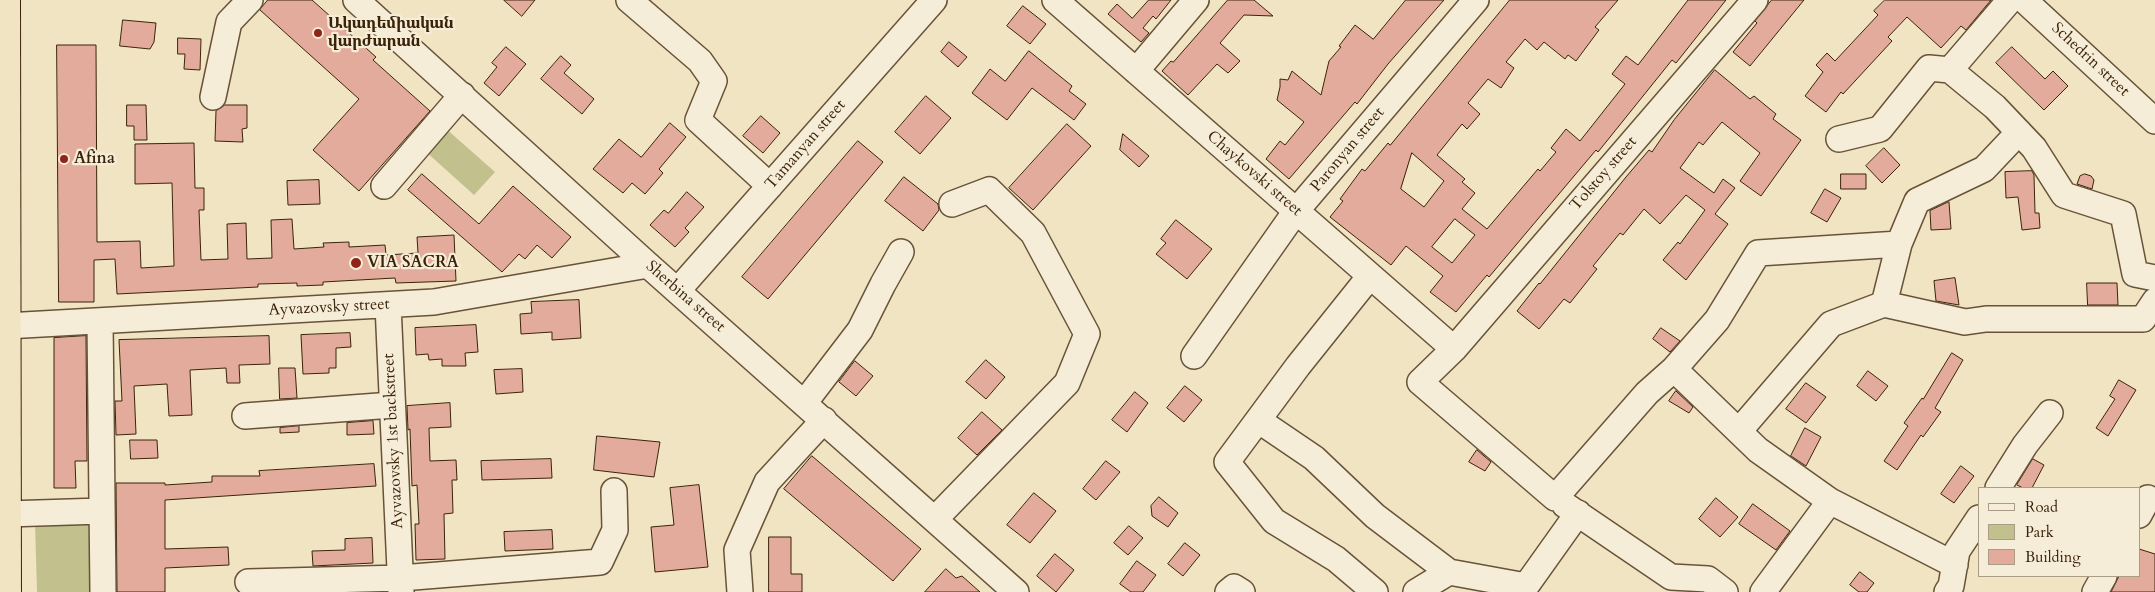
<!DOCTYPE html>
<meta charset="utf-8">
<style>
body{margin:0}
#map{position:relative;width:2155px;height:592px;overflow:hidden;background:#f1e4c3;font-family:Cardo,serif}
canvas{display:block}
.legend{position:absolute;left:1978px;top:487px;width:162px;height:90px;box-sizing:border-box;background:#f6edd8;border:1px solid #ab9c86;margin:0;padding:6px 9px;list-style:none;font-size:15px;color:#3b230a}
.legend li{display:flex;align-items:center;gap:10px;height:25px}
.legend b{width:25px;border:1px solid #ab9c86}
</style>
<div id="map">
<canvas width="2155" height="592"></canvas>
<ul class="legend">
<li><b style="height:6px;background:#f6edd8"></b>Road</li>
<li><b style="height:14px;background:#c2c18e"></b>Park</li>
<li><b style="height:14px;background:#e3ab9b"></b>Building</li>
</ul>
</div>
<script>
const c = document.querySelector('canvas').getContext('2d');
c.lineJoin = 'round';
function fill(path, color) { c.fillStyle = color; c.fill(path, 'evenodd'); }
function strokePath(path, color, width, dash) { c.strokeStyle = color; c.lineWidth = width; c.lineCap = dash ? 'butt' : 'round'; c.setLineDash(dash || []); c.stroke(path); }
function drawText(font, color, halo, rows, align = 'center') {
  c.font = font + ' Cardo,"Noto Serif Armenian",serif'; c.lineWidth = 4.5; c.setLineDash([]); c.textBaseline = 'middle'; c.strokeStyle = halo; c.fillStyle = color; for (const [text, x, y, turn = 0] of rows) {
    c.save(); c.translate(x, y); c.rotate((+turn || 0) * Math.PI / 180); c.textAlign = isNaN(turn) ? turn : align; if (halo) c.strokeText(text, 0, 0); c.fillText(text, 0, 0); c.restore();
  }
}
fill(new Path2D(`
 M444,127L495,172L474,195L424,150Z
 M91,522L92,592H37L35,523Z`), '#c2c18e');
const building = new Path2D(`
 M268,0H312L376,57L373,60L430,111L359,191L313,150L359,99L260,10Z
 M504,0H535L522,16Z
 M1149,0H1171L1156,19L1153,16L1143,28L1149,33L1141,42L1108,14L1117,4L1132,18Z
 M1228,0H1254L1273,16L1244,15L1220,43L1240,61L1228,73L1217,64L1188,95L1162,71L1171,61L1173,62Z
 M1406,0H1444L1388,64L1357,104L1355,102L1289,179L1266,159L1280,141L1285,145L1304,122L1277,100L1280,87V79L1288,80L1292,71L1321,95L1329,61L1341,47L1339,46L1355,25L1373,39Z
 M1510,0H1618L1595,27L1599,30L1576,61L1568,55L1565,59L1544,42L1537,50L1525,39L1506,62L1514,68L1501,88L1488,79L1468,103L1480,114L1467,129L1462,124L1437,155L1465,179L1462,182L1475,193L1462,209L1487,229L1538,169L1540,171L1556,152L1551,148L1566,129L1580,141L1625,84L1612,74L1626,56L1638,65L1688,0H1726L1676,63L1672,60L1598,152L1596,150L1489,277L1487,275L1456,312L1430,292L1443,276L1406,246L1391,265L1330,217L1343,201L1340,199L1362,169L1365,171L1388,143L1390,145ZM1412,153L1444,181L1424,207L1401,189ZM1455,219L1475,235L1452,263L1432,247Z
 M1772,0H1804L1750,66L1733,52L1757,23L1755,21Z
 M1885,0H1991L1966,30L1961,26L1941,48L1907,17L1888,37L1892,41L1843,94L1841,92L1826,112L1805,96L1823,72L1816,65L1827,53L1835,61L1878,15L1874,11Z
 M1023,6L1046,24L1030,44L1007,26Z
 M123,20L156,23L154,42L150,49L120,46Z
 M178,38L201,39L200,70L184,69L185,54H178Z
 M949,42L967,57L958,67L941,52Z
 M57,45H96L97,242L140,241L141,268L174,266L172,183L135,184V144L194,143L195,188H204V210H199L201,260L228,259L227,224L246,223L247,259L272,258L271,220L292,219L294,249L324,247L323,243L349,242V247L385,245L386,255L418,253L417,237L454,235L456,281L396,283L395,278L323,282V285L297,286V283L258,284V287L117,294L115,259L94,260V302H59Z
 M506,47L526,64L499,96L484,83L497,67L492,63Z
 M2012,47L2045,79L2053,71L2068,86L2044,110L1996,63Z
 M1029,51L1072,86L1069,91L1086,104L1074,120L1032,88L1007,120L972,93L990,69L1005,81Z
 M561,56L571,65L564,73L594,99L582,114L541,79Z
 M1715,70L1750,99L1754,96L1776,114L1773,119L1801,140L1761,196L1740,181L1760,153L1722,122L1703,145L1699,142L1680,168L1714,193L1723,179L1735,188L1715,214L1728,224L1686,280L1663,260L1678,242L1680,244L1705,210L1686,195L1660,224L1644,209L1623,235L1620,233L1593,266L1597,269L1570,303L1564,299L1539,329L1517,311L1539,283L1540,284L1626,177L1649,150L1652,152L1674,120Z
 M926,96L951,118L920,154L895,132Z
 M127,105H146L147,140H134V126H127Z
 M225,105H247V128L242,129L243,142L215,141L216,111Z
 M761,116L780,133L763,153L743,136Z
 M670,123L686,137L659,169L663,173L645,194L632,183L623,193L593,169L619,139L641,157Z
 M1067,124L1091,146L1033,210L1009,188Z
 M1123,134L1149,156L1139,167L1120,150Z
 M858,141L883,162L768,299L742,277Z
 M1884,148L1900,165L1882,183L1866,166Z
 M2032,171L2034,175L2035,213H2039L2040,228L2022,230L2018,197L2006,198L2005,172Z
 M422,174L479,224L513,186L571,237L552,258L537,245L525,259L519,254L502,272L408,190Z
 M1841,174H1866V189H1841Z
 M2085,174L2091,176L2094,180L2092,189L2077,184L2080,176Z
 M904,177L938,204L939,210L923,231L885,201Z
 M319,180L320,204L288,205L287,181Z
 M1825,189L1841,198L1827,222L1811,213Z
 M687,192L704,207L685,228L689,232L675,247L650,225L664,210L668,213Z
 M1949,202L1951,229L1931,230L1930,211Z
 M1176,220L1212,249L1187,279L1156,254L1166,243L1161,239Z
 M1955,278L1959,305L1936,301L1934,281Z
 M2087,283H2117L2118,305H2088Z
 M579,300L581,338L552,340V332L521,334L520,314L532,313L531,302Z
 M476,325L478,352L465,353L466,366H442V359L429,360L428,354L416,355L415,328Z
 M1661,328L1680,341L1670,352L1653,339Z
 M350,333L351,347L336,348V368H329V373L303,374L301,335Z
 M86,336L87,461H75L76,488H54V338Z
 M269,336L270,364L239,365L240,383H227L226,368L190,370L192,415L169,416L167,384L134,386L136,434L116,435L115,401H122L119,340Z
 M1952,353L1963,360L1935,408L1941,412L1923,437L1921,435L1897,470L1884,461L1908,426L1904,423L1922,398L1923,399Z
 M986,360L1005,377L986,399L966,382Z
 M855,361L873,376L856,396L839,382Z
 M279,368H295L297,398L280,399Z
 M522,369L523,392L496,394L494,370Z
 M1868,371L1888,386L1876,401L1857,386Z
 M2119,380L2136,390L2108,436L2096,428L2115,399L2110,396Z
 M1806,383L1826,397L1806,423L1786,409Z
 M1185,386L1202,400L1184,422L1167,408Z
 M1676,391L1693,407L1689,413L1669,401Z
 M1135,392L1148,403L1127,432L1112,420Z
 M450,403L451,427L429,428L430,461L456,460L457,480H452L453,513L444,514L445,559L416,560L415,524H419L417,485L412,486L410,429L408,430L407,406Z
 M982,412L1002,430L977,455L958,438Z
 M373,421L374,434L347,435V423Z
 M299,426V432L280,433V428Z
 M1805,428L1821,437L1806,466L1791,456Z
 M597,436L660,442L654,477L594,470Z
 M130,440H157L158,458L131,459Z
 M1477,450L1491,462L1485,471L1469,462Z
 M812,456L921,549L893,581L784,489Z
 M551,459L552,478L482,480L481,461Z
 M2033,459L2044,465L2032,488H2023L2017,485Z
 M1106,461L1120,472L1096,500L1083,489Z
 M374,464L376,486L165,500V549L228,547L229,565L165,568V592H117L116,483H165V485L212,482V476H260L259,471Z
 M1961,466L1974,476L1954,503L1941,494Z
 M699,485L708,567L655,572L651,527L674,525L670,488Z
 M1034,493L1056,511L1030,543L1007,525Z
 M1159,497L1178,513L1168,527L1152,516L1151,506Z
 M1716,498L1738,517L1720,537L1699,519Z
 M1753,504L1790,531L1776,550L1739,524Z
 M1129,526L1143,538L1128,555L1114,543Z
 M552,530L553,549L505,551L504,532Z
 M769,537H791V574H802V592H769Z
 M372,538L373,563L313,566L312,551L345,550V539Z
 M1185,543L1200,555L1183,576L1168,564Z
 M2139,549L2155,554V592H2111L2119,576H2139Z
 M1055,554L1074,570L1056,592L1037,576Z
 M1137,561L1156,575L1143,592H1131L1120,584Z
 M946,569L956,578L962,576L980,592H925Z
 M1860,572L1874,583L1867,592H1859L1850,585Z`);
fill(building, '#e3ab9b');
strokePath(building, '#3b230a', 1);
const minor = new Path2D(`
 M356,0L648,265L1016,592
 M629,0L700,61L714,81L698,120L770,186
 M1055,0L1454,349
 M1755,0L1454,349L1420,382L1555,498L1647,393L1674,369L1758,450L1830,501L1955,565
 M2024,0L2155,121
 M1950,70L1995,107L2034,148L2064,195L2123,214L2135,274L2155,278
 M1136,71L1196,0
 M213,97L229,22L250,0
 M1839,139L1880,129L1929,68L1950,70L2010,0
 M384,186L462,95
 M1370,276L1298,366L1227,462L1274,521L1336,559L1375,592
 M678,290L934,0
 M1884,304L1899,244L1917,201L1984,169L2019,132
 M388,305L401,592
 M100,321L103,592
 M6,326L434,302L648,265
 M1194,356L1296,211L1476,0
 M1674,369L1717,320L1758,253L1899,244
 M805,402L860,330L883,284L901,252
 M245,416L392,405
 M1258,420L1314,458L1375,516L1449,572
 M1739,431L1831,324L1884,304L1965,322L1986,319H2143L2155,301
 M1998,488L2025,445L2050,413
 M1565,505L1671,577L1708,579L1725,592
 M7,514L101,511
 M2139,515L2148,498
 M935,519L1067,383L1087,334L1033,233L989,190L952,204
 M248,582L401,578L600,562L615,530L614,491
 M740,592L737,550L767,482L824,420
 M1228,592L1234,587L1242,592
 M1416,592L1449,572L1526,586L1578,513
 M1763,592L1830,501
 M1947,592L1951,586L1957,551L1979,518
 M2095,592L2104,576`);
const highway = new Path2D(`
 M6,0L7,592`);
strokePath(minor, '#685338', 28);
strokePath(highway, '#3b230a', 30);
strokePath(minor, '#f6edd8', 25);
strokePath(highway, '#f1e4c3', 28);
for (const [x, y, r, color] of [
 [318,33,5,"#8f2418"],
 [64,159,5,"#8f2418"],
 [356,263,6,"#8f2418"]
]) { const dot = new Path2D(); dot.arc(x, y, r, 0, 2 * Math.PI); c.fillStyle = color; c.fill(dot); strokePath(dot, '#f6edd8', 2); }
drawText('bold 16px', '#3b230a', '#f6edd8', [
 ["Ակադեմիական",328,24],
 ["վարժարան",328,42],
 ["Afina",74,159],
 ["VIA SACRA",367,263]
], 'left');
drawText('16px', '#3b230a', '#f6edd8', [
 ["Schedrin street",2090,60,43],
 ["Tamanyan street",806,145,-49],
 ["Paronyan street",1348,150,-50],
 ["Chaykovski street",1254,174,41],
 ["Tolstoy street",1604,174,-49],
 ["Sherbina street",685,297,41],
 ["Ayvazovsky street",329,308,-3],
 ["Ayvazovsky 1st backstreet",394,441,-93]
]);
</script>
